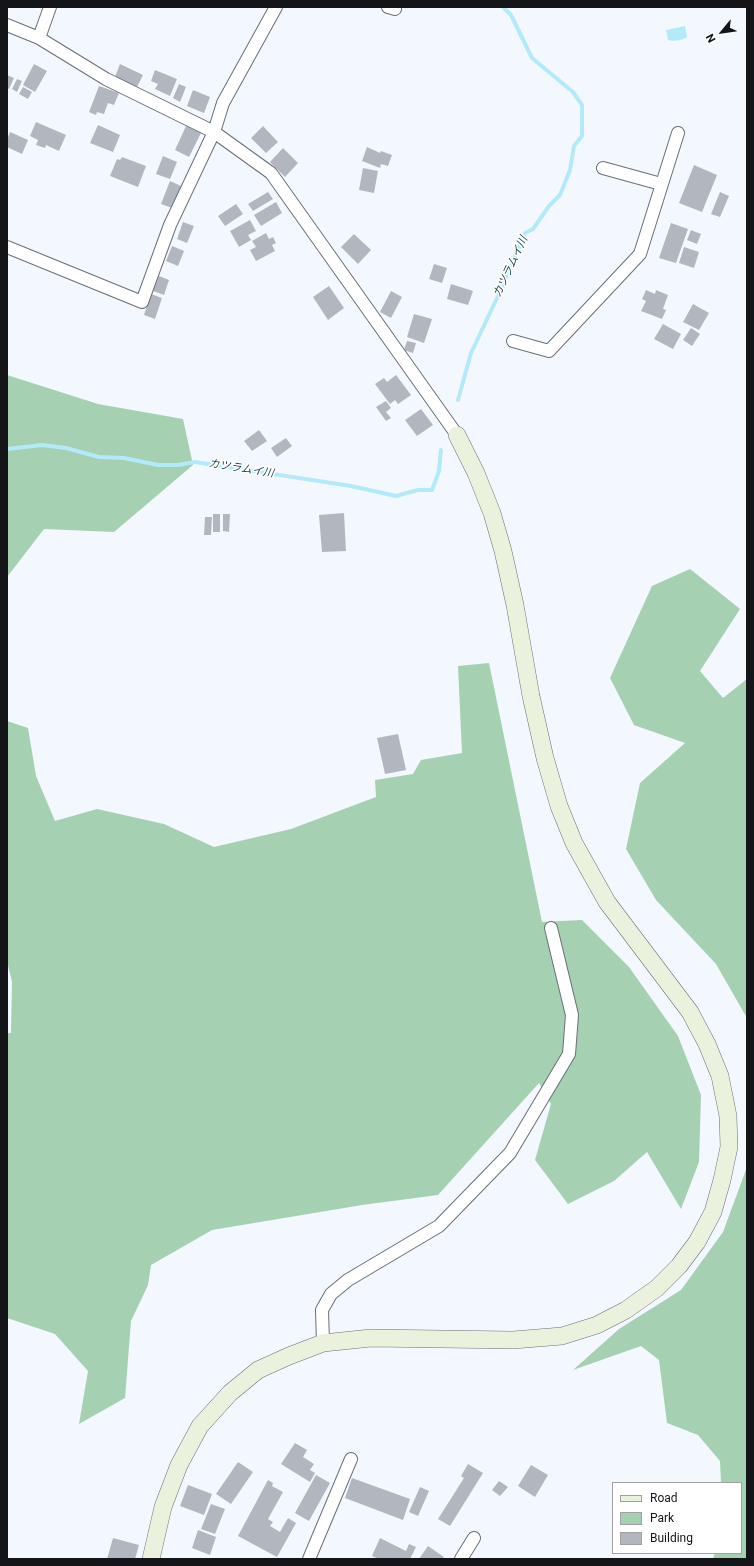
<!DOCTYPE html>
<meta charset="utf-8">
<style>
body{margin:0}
#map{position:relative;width:754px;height:1566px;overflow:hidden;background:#f3f7fe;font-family:Roboto,sans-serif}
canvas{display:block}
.frame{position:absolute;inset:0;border:8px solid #131518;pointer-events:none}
.legend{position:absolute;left:612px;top:1482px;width:130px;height:72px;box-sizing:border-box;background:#fff;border:1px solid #a1a1a3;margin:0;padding:5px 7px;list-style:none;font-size:12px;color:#131518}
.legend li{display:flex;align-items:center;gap:8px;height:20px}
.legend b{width:20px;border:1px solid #a1a1a3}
.north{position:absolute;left:702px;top:12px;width:40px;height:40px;-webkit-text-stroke:3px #fff;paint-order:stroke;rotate:241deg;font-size:11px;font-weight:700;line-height:16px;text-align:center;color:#131518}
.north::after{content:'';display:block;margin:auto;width:14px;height:18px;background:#131518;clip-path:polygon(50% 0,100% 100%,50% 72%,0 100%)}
</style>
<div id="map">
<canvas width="754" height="1566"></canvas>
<div class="frame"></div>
<ul class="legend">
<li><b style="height:5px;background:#eaf2de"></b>Road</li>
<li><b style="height:11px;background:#a5d0b2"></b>Park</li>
<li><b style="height:11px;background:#b2b7bf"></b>Building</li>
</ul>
<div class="north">N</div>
</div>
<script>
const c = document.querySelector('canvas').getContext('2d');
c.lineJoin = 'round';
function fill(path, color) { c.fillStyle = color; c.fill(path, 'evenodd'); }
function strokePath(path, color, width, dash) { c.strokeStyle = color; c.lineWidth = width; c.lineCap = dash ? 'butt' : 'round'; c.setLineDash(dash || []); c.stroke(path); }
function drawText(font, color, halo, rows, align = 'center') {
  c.font = font + ' Roboto,"Noto Sans JP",sans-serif'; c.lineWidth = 3; c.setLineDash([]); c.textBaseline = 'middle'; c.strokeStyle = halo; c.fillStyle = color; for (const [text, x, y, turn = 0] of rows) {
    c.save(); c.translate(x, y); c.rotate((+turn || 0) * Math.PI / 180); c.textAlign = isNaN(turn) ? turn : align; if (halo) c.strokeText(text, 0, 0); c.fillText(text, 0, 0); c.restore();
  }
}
fill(new Path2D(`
 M7,375L98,404L183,419L193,465L114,532L44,529L7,577Z
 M690,569L740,609L700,671L723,698L747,679V1018L716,964L656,900L626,849L640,783L685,743L634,725L610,678L652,586Z
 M489,663L542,922L582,920L629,967L678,1036L701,1095L699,1162L681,1209L647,1152L614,1181L568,1204L535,1160L551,1104L539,1083L438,1195L362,1205L212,1230L151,1265L148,1285L131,1321L125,1398L79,1424L88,1371L55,1334L7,1318V1033H11L12,982L7,961V721L28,728L36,776L55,821L97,809L164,824L214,847L291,829L376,797L375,780L413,774L421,760L462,753L458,666Z
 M747,1167V1559H713L715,1553H741V1483H721L720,1461L698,1435L667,1423L659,1360L641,1346L573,1370L619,1329L681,1290L723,1232Z`), '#a5d0b2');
fill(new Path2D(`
 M685,26L687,37C683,40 673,42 668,40L666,30Z`), '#b3eaf9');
strokePath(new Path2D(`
 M458,400L471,353L498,296L525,233L533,229L549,206L560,195L570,170L574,146L582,136V105L573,92L532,58L511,15L503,7
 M7,449L42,445L66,448L99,457L124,458L158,465H178L195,462L351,486L396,496L418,490H432L439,471L441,450`), '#b3eaf9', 4);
fill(new Path2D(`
 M34,64L47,71L35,92L23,85Z
 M120,64L143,75L137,87L115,77Z
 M155,70L177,79L170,96L155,89L158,84L151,81Z
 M7,75L14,78L9,89L7,88Z
 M17,79L22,81L17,92L12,89Z
 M179,84L186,87L180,102L173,98Z
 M99,86L119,93L114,105L108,103L104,114L97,112L96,115L89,112Z
 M23,87L32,92L28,99L19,94Z
 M193,90L210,97L204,113L187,106Z
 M36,122L66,135L59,151L46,145L45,148L36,145L38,140L30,136Z
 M98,125L120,135L113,152L90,143Z
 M186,126L201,133L189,157L175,150Z
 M263,126L278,142L266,153L251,138Z
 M10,132L28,140L22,154L7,147V140Z
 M367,147L380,153L381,151L392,155L388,166L381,164L380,168L362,161Z
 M283,148L298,163L285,177L270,162Z
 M163,156L177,162L170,179L156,174Z
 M122,157L146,166L138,187L110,176L117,159L120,160Z
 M694,165L717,175L702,212L679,203Z
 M363,168L378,171L374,193L359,190Z
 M170,181L181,186L172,208L161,204Z
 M268,192L273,199L253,211L248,204Z
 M720,192L729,196L720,217L711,214Z
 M276,202L282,213L261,226L254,215Z
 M236,204L243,214L225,226L218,216Z
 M250,220L256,231L248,235L251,240L239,247L230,231Z
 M183,222L194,226L187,243L177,239Z
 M671,223L688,229L676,263L659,258Z
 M691,230L701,234L697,244L687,240Z
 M266,233L269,239L273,237L276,243L272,245L275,251L256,261L250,250L256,247L252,241Z
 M354,234L371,250L358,264L341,247Z
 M172,246L184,251L178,266L166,261Z
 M684,247L699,252L694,268L679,263Z
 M434,264L447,268L442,283L429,279Z
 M159,276L169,280L164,295L153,291Z
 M451,284L473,291L468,305L447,299Z
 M329,286L344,308L328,320L313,297Z
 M646,290L655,294L656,290L668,295L663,309L666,310L662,319L641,311L646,301L642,299Z
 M391,291L402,297L391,318L380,312Z
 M151,294L162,298L155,319L144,315Z
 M693,304L709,313L699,330L683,322Z
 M414,314L432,319L424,343L407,337Z
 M663,324L681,334L673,349L654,339Z
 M691,328L700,334L692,346L683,340Z
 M407,341L416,343L413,353L404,350Z
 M396,375L411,395L398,404L395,400L390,404L375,384L384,378L387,382Z
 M386,401L391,408L386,412L391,418L386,421L376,407Z
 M421,409L433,425L417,436L405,420Z
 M259,430L267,441L252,451L244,441Z
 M286,438L292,446L277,457L271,448Z
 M344,513L346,551L322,552L319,515Z
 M213,514H220V532H213Z
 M223,514H230L229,532L223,531Z
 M205,517H212L211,535H204Z
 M398,734L406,770L385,774L377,738Z
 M295,1443L307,1450L303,1457L314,1464L310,1470L315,1473L310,1482L281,1464Z
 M238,1462L253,1472L231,1504L216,1494Z
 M468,1464L483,1473L450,1526L438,1519L464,1478L461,1476Z
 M531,1465L548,1475L535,1497L518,1486Z
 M316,1475L330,1483L309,1521L295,1513Z
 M352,1478L410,1499L403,1520L345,1498Z
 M268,1480L273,1483L272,1486L283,1492L268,1519L273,1522L270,1526L280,1532L288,1518L296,1523L277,1557L238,1536Z
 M499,1481L508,1487L500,1496L492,1490Z
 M188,1485L212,1494L204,1515L180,1506Z
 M420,1487L429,1491L418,1516L409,1512Z
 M211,1504L225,1509L215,1534L201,1529Z
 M198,1530L216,1537L210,1555L192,1548Z
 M113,1538L139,1545L135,1559H107Z
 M380,1538L406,1551L409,1544L416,1547L410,1559H379L372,1556Z
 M428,1546L444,1557L442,1559H419Z`), '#b2b7bf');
const street = new Path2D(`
 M388,7L395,9
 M7,25L39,38L106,79L214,132L271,173L457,435
 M39,38L50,7
 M603,168L661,184
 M7,247L142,302L170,225L214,132L223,103L276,7
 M513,341L549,351L640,254L678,133
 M323,1343L322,1310L331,1294L348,1280L439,1226L510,1153L569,1054L572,1015L551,928
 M309,1559L351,1459
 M461,1559L474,1538`);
const secondary = new Path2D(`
 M151,1559L163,1507L179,1465L200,1426L230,1393L258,1370L289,1356L323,1343L371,1338L513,1340L562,1336L597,1325L626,1310L657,1288L679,1266L697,1242L713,1212L722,1180L729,1147L728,1116L720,1076L707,1044L690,1012L607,902L574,843L559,806L545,758L531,696L515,605L503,551L492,513L476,473L457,435`);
strokePath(street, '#6a6f77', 14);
strokePath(secondary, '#6a6f77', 18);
strokePath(street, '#fff', 12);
strokePath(secondary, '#eaf2de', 17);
drawText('italic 11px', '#123f4a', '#fff', [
 ["カツラムイ川",511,267,-65],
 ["カツラムイ川",241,469,9]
]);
</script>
